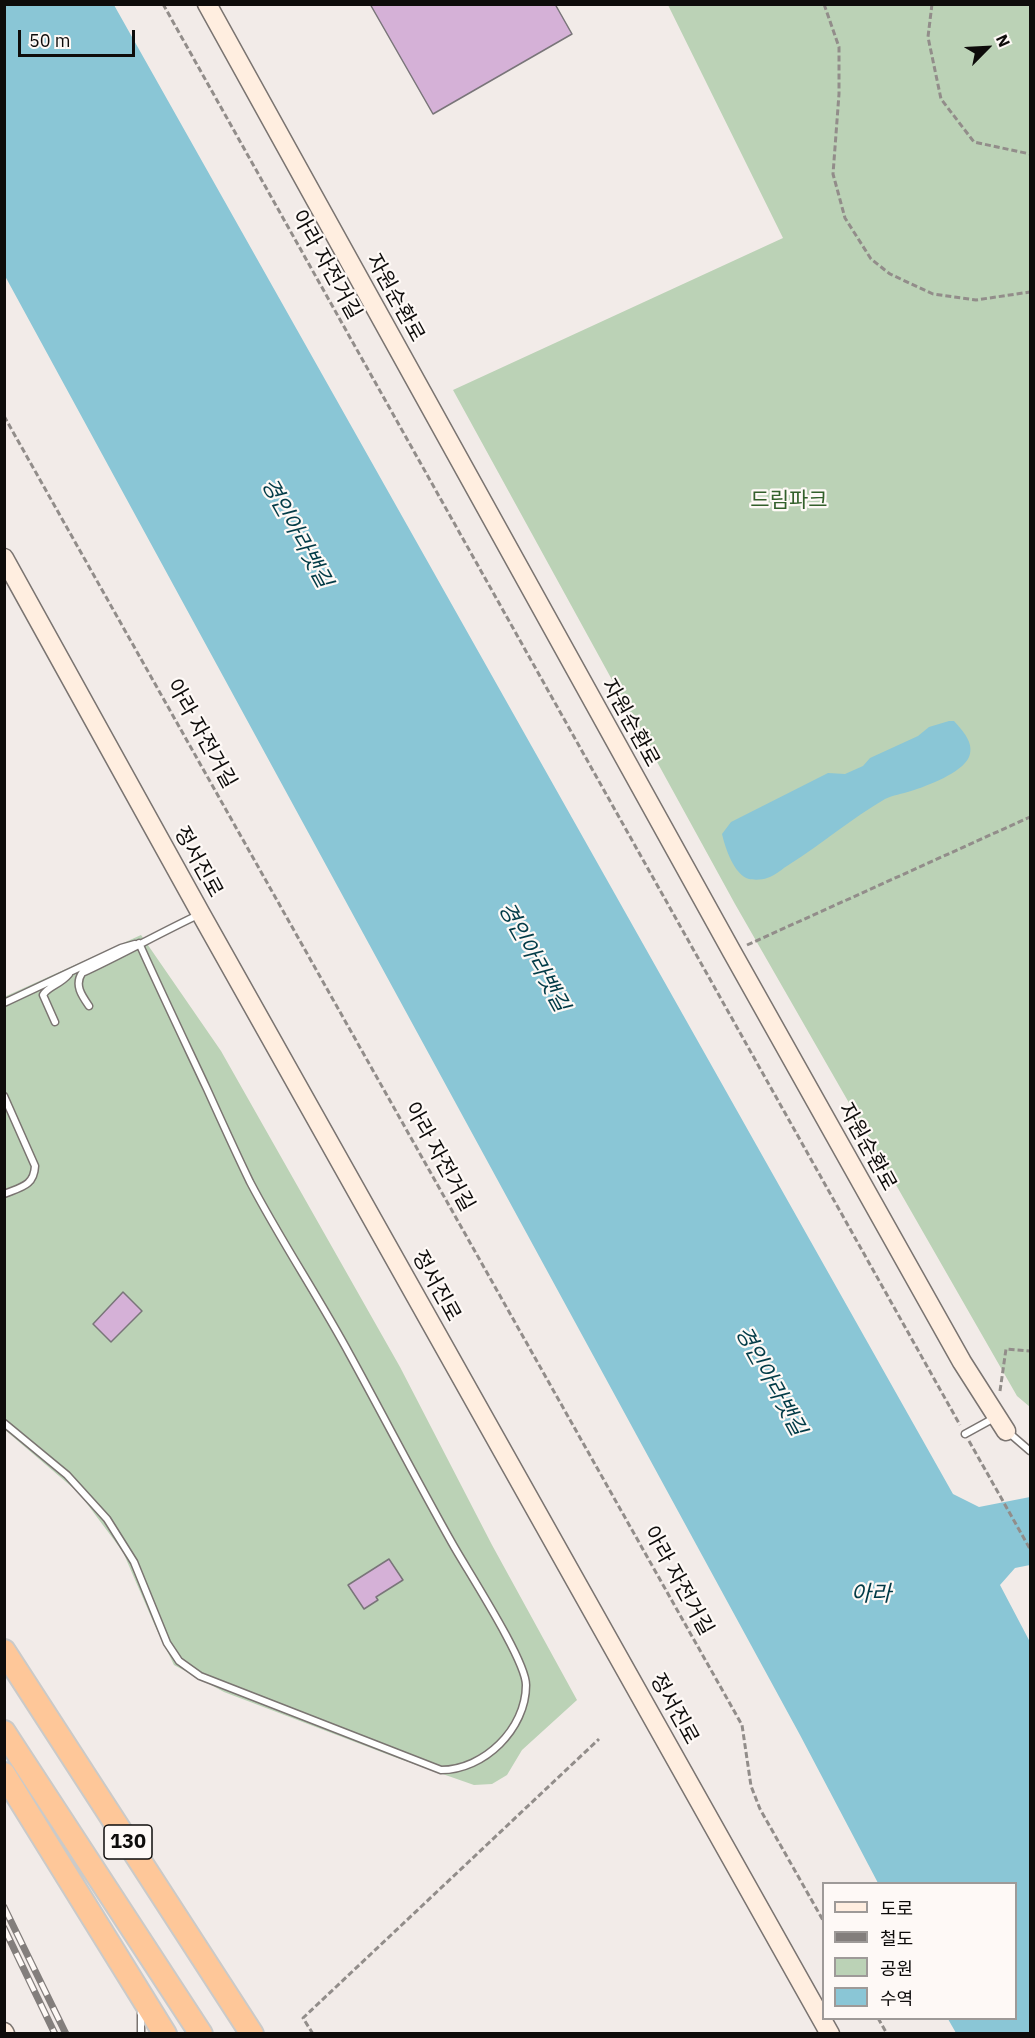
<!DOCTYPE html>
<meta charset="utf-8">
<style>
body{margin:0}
#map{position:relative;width:1035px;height:2038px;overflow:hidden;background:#f2ebe8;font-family:"IBM Plex Sans","Noto Sans KR",sans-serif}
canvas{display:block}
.frame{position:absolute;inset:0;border:6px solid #0e0c0b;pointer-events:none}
.legend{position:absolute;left:822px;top:1882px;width:195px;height:138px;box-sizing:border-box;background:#fef9f6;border:2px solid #9e9a98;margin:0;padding:8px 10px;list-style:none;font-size:18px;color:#0e0c0b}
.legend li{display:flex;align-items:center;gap:12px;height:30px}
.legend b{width:30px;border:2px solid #9e9a98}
.north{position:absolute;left:957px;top:18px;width:60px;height:60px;-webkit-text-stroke:4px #fef9f6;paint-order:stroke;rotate:66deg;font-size:16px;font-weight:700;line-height:24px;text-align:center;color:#0e0c0b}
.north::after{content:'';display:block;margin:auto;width:21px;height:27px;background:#0e0c0b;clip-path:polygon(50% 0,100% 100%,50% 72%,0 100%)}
.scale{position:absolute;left:18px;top:30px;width:117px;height:27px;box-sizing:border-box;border:3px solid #0e0c0b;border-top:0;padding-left:8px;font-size:18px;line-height:21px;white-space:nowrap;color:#0e0c0b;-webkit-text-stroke:4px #fef9f6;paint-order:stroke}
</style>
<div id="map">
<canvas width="1035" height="2038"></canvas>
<div class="frame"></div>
<ul class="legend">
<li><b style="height:8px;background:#ffeee0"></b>도로</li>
<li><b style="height:8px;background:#837e7c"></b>철도</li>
<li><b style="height:16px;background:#bbd2b6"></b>공원</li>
<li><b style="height:16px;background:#8ac6d6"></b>수역</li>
</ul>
<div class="north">N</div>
<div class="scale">50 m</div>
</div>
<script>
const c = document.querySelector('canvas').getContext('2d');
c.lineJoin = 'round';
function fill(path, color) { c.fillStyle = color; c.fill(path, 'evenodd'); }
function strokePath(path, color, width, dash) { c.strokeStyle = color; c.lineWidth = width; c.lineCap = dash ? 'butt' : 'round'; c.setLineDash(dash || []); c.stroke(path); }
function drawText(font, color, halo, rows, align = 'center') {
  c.font = font + ' "IBM Plex Sans","Noto Sans KR",sans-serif'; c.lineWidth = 4.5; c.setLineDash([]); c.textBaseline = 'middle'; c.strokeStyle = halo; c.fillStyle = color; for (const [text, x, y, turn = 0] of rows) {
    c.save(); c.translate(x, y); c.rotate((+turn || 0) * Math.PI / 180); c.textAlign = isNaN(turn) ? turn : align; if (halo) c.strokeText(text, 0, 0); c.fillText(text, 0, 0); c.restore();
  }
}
fill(new Path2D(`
 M668,5H1030V1407L1017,1396L735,904L453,390L783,238Z
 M141,935L221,1051L400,1367L492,1545L577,1700L522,1750L507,1775L492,1784L474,1785L397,1758L224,1692L174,1665L155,1626L123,1552L79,1493L5,1430L4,997Z`), '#bbd2b6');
fill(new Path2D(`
 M4,5H114L953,1494L979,1507L1030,1497V1565L1015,1568L1000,1585L1030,1642V2033H956L948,2019L1016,2018V1884L878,1883L800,1735L5,276Z
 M949,721H954C962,730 975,743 969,757C962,773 927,786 911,791C902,794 893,795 885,799C852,818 823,843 790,864C783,868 775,876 767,878C763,880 753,880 749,879C734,875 725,847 722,834L731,822L828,773L845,774L863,766L870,758L918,736L929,727Z`), '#8ac6d6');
const building = new Path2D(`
 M370,4H555L572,34L433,114Z
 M123,1292L142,1311L111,1342L93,1324Z
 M389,1559L403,1580L376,1597L378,1600L364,1609L348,1585Z`);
fill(building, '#d5b1d7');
strokePath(building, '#797579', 1.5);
const lane = new Path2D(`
 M4,1003L121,948L135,944
 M89,1006C82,996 74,985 82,973C121,955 158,934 198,915
 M55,1022L43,995C48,986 60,985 69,974
 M4,1096L35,1166C34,1186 21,1187 4,1194
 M4,1423L67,1475L107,1519L134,1562L167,1643L179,1661L200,1676L441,1770C484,1770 526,1729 526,1685C526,1660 467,1570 452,1543C417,1481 384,1417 350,1355C318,1296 281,1241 250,1182C235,1151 221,1120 207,1089C184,1040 161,992 139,943
 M1008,1432L1030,1451
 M965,1434L996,1417
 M141,2011V2034`);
const secondary = new Path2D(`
 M207,4L732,952L962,1362L1006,1431
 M4,558L201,914L830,2034
 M4,2032L5,2034`);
const highway = new Path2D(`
 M4,1651L252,2034
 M4,1732L201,2034
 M4,1774L165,2034`);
strokePath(lane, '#7a7471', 9);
strokePath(secondary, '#7a7471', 21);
strokePath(highway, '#cacac9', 26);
strokePath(new Path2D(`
 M163,4L960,1425
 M824,4L839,47V94L833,174L845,218L871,259L890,274L933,294L976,300L1030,292
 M932,4L928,37L941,99L974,142L1030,154
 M4,416L742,1725L751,1786L760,1809L824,1922
 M747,945L1030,817
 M1000,1391L1006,1349L1030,1351
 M969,1441L1030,1549
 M878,2018L887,2034
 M313,2034L303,2018L599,1739`), '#928d8a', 3, [6, 3]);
strokePath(lane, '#fff', 6);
strokePath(secondary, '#ffeee0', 18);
strokePath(highway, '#fec799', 22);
const rail = new Path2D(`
 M4,1907L66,2034
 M4,1928L55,2034`);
strokePath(rail, '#837e7c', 7);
strokePath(rail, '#fef9f6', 4.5, [14]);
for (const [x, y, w] of [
 [128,1842,48]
]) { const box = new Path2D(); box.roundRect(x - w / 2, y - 17, w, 34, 4.5); c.fillStyle = '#fef9f6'; c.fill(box); strokePath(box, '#0e0c0b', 1.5); }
drawText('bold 20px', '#0e0c0b', null, [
 ["130",128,1842]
]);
drawText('21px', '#0e0c0b', '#fef9f6', [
 ["아라 자전거길",326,265,61],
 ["자원순환로",395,298,61],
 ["자원순환로",630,723,61],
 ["아라 자전거길",201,734,61],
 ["정서진로",198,862,61],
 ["자원순환로",867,1147,61],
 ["아라 자전거길",439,1157,61],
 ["정서진로",436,1286,61],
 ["아라 자전거길",678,1581,61],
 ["정서진로",674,1709,61]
]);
drawText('21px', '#33602b', '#fef9f6', [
 ["드림파크",789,501]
]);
drawText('italic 22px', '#023b47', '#fef9f6', [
 ["경인아라뱃길",296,533,61],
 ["경인아라뱃길",533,957,61],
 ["경인아라뱃길",770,1381,61],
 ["아라",871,1595]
]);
</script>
